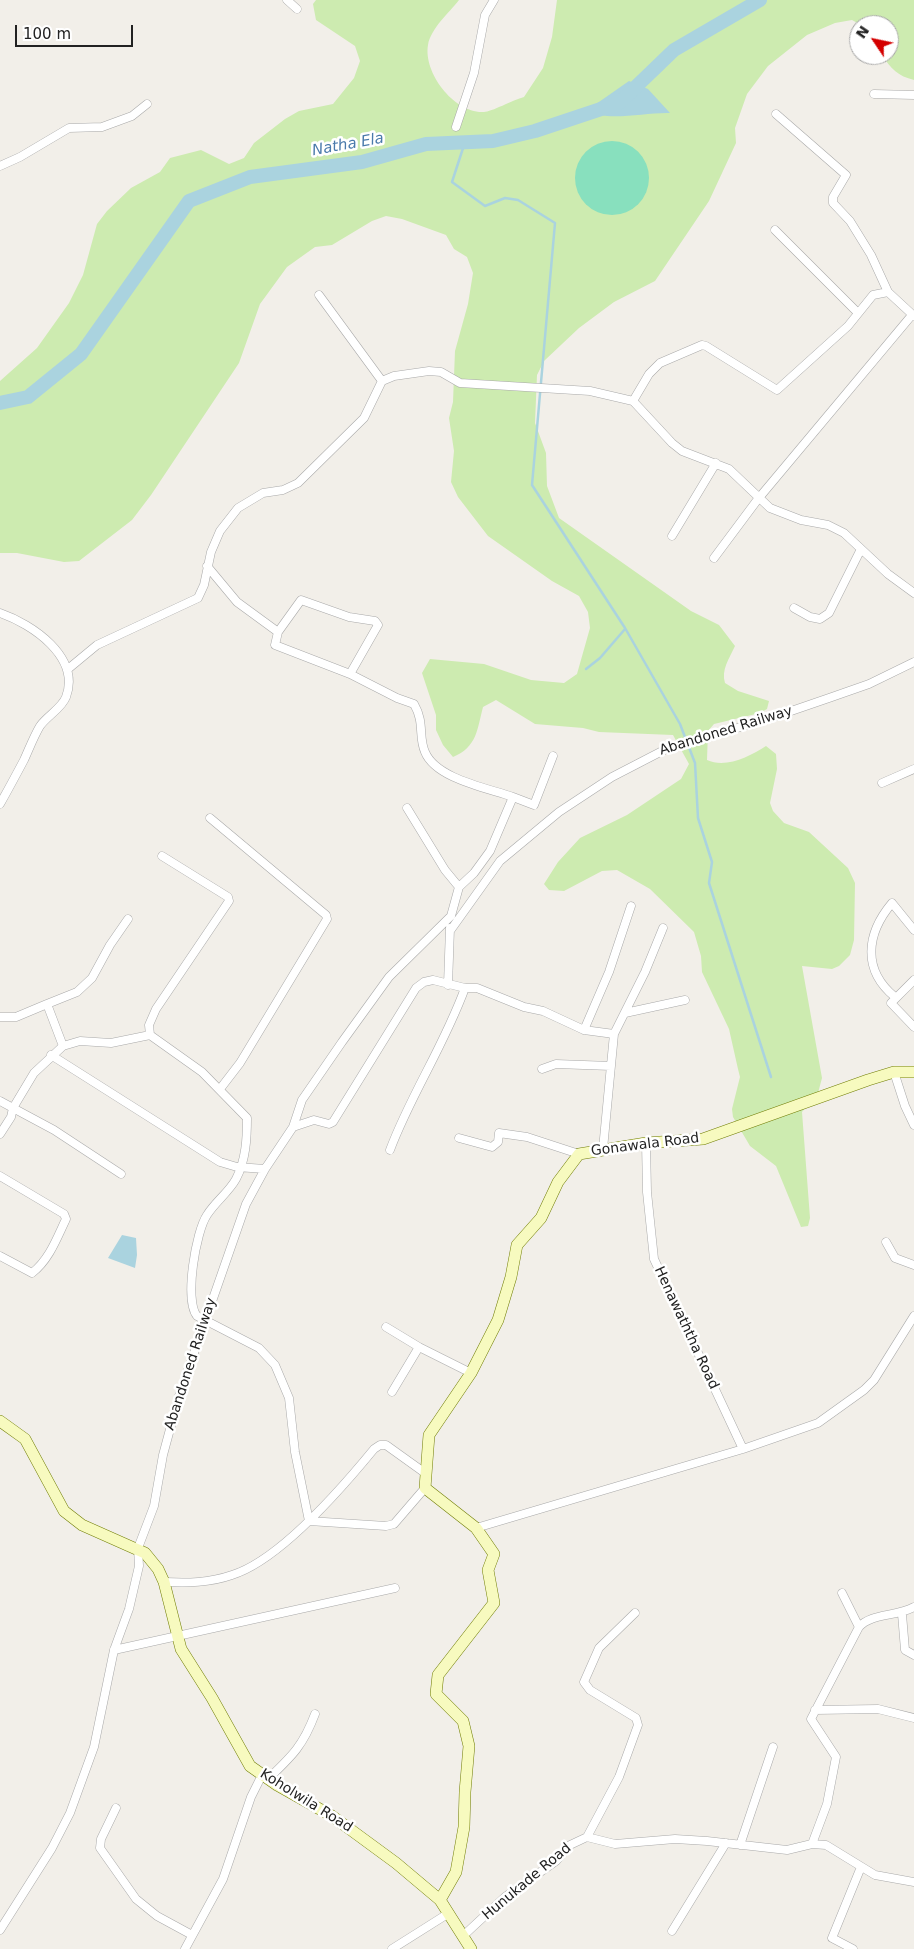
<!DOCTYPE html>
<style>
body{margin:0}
#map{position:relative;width:914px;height:1949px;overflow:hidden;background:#f2efe9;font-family:"DejaVu Sans",sans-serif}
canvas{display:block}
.north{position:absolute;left:849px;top:15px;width:50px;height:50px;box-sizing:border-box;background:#fff;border:1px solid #a7a7a7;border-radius:50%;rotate:304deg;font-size:14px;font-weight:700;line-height:20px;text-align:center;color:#222}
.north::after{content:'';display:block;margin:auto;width:18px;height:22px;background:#d40000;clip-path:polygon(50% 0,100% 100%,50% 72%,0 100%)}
.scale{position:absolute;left:15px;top:25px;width:118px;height:22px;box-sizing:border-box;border:2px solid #222;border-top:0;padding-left:6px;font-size:15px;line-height:18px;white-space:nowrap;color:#222;-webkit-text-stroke:4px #fff;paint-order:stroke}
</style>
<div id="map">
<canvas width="914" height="1949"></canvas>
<div class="north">N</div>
<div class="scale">100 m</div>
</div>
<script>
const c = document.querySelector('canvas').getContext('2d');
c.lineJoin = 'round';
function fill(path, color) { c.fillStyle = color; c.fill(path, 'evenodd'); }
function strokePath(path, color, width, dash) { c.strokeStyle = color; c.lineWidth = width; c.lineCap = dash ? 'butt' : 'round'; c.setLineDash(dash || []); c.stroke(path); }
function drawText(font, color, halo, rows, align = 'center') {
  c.font = font + ' "DejaVu Sans",sans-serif'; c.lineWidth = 5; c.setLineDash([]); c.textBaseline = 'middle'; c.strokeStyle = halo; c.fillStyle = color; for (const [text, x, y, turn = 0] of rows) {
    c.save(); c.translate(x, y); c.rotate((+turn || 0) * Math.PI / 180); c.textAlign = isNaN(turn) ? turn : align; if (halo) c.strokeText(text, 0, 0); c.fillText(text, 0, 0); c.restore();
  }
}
fill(new Path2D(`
 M316,0H459C449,13 431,28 428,45C423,73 455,114 484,112C491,112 513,100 524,97L543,68L552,37L557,0H914V80C898,76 891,69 882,55H889V25H861L852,20L835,23L807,35L768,66L747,94L735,128L736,143L709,201L655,281L614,302L579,328L544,361L537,375L535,423L546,453L547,486L559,518L691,611L719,625L735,646C729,659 721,670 725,683L738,691L769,701L767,709L760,713L714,724L708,731L707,760C726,769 750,756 766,746L776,754L777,769L770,803L773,811L784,823L809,832L848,868L855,883L854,940L850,955L839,966L832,969L802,966L822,1078L818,1093L802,1112L810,1218L808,1226L801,1227L776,1166L750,1146L733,1117L732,1109L740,1077L738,1069L729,1029L702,972L701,956L694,932L650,889L617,870L602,871L564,891L549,890L544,884L558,862L580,838L627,815L681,779L689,764L673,735L599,732L583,728L535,724L496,700L483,707C477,730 477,747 453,757L443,745L436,730V715L422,673L430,659L484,664L531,680L564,683L577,674L590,628L588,612L579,596L552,581L488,536L458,497L451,482L454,451L449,418L453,402L455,351L468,304L473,273L467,257L454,249L446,235L402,219L386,216L372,221L332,245L315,247L287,267L260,304L239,363L151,495L132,520L79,561L64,562L17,553H0V381L37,348L69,303L83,275L97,224L107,211L131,188L160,172L170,158L201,150L229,164L244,158L254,143L285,119L299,111L333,104L354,78L360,61L355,46L316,20L313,4Z`), '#cdebb0');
fill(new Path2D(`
 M575 178a37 37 0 1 1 74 0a37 37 0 1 1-74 0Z`), '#88e0be');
fill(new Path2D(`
 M629,81L648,89L670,113C645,112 609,122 586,111Z
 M122,1235L136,1238L137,1255L135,1268L108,1258Z`), '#aad3df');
strokePath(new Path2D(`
 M465,142L452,182L485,206L505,198L518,200L555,223L532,485L625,628L680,724L695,763L698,818L712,862L709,883L771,1077
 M586,669L600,658L625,629`), '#aad3df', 2.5);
strokePath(new Path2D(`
 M0,403L28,397L81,354L189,201L250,177L362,162L426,144L493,141L535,131L619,103L674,50L760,0`), '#aad3df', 14);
const street = new Path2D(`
 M287,0L297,9
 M874,94L914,95
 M776,114L846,175L833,197V203L850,221L871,255L888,292
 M456,127L474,73L485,15L494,0
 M0,166L20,157L69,128L102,127L132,116L147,104
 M775,230L857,312
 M319,295L382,381
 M633,401L649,374L660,363L702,345L706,346L777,390L848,326L873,295L888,292L914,316
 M672,536L716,463
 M714,558L758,499L912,315
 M794,608L810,617L820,619L829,613L861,549
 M0,613C32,624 81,657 66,697C62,708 47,716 40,726C34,736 29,749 24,760C16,775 8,790 0,804
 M278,632L301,600L349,617L375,621L378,625L350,674
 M68,669L97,645L198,598L204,585L211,552L220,531L238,508L263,493L283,490L298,483L364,418L382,381L394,376L429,371L441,372L460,383L590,391L633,401L672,443L682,451L729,469L770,508L801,520L828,525L844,533L888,574L914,593
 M882,783L914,769
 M513,797L534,805L553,756
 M407,808L445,870L459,887
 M210,818L326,915L327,919L240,1063L220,1089
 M450,931L500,861L559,812L612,777L668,748L765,720L829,698L869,684L914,662
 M914,980L891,1003L914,1027
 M448,985L450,928
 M895,997C862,970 866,934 892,903L914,930
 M625,1013L685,1000
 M0,1017H16L47,1004
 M584,1030L609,972L631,906
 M614,1034L645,972L663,928
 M150,1035L149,1025L156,1009L229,901L228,897L162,856
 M63,1046L47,1004L77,992L92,978L110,945L128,919
 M51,1055L220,1162L237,1167L265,1169
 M542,1069L556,1064L611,1066
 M894,1072L905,1106L914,1125
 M0,1101L13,1108L11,1117L0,1134
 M293,1127L314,1120L329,1124L333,1122L416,988L424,982L433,980L465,988H477L524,1007L543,1011L584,1030L614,1034L603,1149
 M459,1138L492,1147L498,1142L499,1133L527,1137L579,1154
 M646,1143L647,1192L654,1259L743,1449
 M390,1150C411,1094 444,1046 465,988
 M121,1174L54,1130L13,1108L34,1073L63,1046L80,1041L111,1043L150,1035L202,1072L247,1118C247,1138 246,1160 236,1179C229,1192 215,1202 207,1215C196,1231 184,1300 197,1316L259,1348L275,1365L289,1398L295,1452L309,1521L386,1526L394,1524L425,1488
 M0,1176L64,1214L66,1219C57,1238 49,1260 32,1273L0,1256
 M886,1242L895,1258L914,1265
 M386,1327L419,1347
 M392,1392L419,1347L471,1373
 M476,1528L743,1449L818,1423L864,1390L874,1380L914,1316
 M164,1582C188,1583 209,1583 232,1575C280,1560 342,1488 374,1449L380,1445H386L425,1473
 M842,1593L859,1627
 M902,1614L905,1650L914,1655
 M114,1650L395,1588
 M815,1710L878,1709L914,1718
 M268,1779C292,1756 303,1746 315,1714
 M116,1808L101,1839L100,1848L136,1899L157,1916L192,1935
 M587,1837L619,1777L638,1725L636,1718L590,1690L584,1682L599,1648L635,1613
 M812,1844L827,1804L836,1757L811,1719L859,1627C871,1613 896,1617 914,1607
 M740,1845L773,1747
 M0,1930L52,1848L70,1813L94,1747L114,1650L129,1609L139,1566L138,1548L154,1506L163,1455L179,1396L246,1204L265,1169L293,1127L302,1100L342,1042L389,977L451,916L459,887L474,873L490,851L513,797C488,788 436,779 425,752C418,736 425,723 414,704L397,698L350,674L275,645L278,632L237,602L207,566
 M672,1931L726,1843
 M463,1936L505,1897L556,1861L570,1845L587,1837L615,1844L675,1839L707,1841L787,1850L812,1844L826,1845L875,1875L914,1882
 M185,1949L223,1879L251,1797L262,1775
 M392,1949L449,1913
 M853,1949L832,1938L861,1867`);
const secondary = new Path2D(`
 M0,1421L25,1439L64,1511L82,1525L145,1553L158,1569L164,1582L181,1649L212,1698L250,1766L277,1785L332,1816L396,1863L440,1900L471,1949
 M440,1900L456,1872L464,1827L465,1792L469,1746L463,1721L436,1694L438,1675L494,1603L488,1570L494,1554L476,1528L425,1488L429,1435L471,1373L498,1320L511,1277L517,1245L541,1218L558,1182L579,1154L646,1143L703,1139L868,1080L894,1072H914`);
strokePath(street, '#a9a9a9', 9);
strokePath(secondary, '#707d05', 12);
strokePath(street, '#fff', 8);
strokePath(secondary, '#f7fabf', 11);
drawText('14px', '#222', '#fff', [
 ["Abandoned Railway",726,731,-17],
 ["Gonawala Road",645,1145,-7],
 ["Henawaththa Road",686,1328,65],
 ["Abandoned Railway",191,1364,-72],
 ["Koholwila Road",306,1801,32],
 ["Hunukade Road",527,1882,-40]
]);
drawText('italic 15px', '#4a7aab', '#fff', [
 ["Natha Ela",348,145,-10]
]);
</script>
